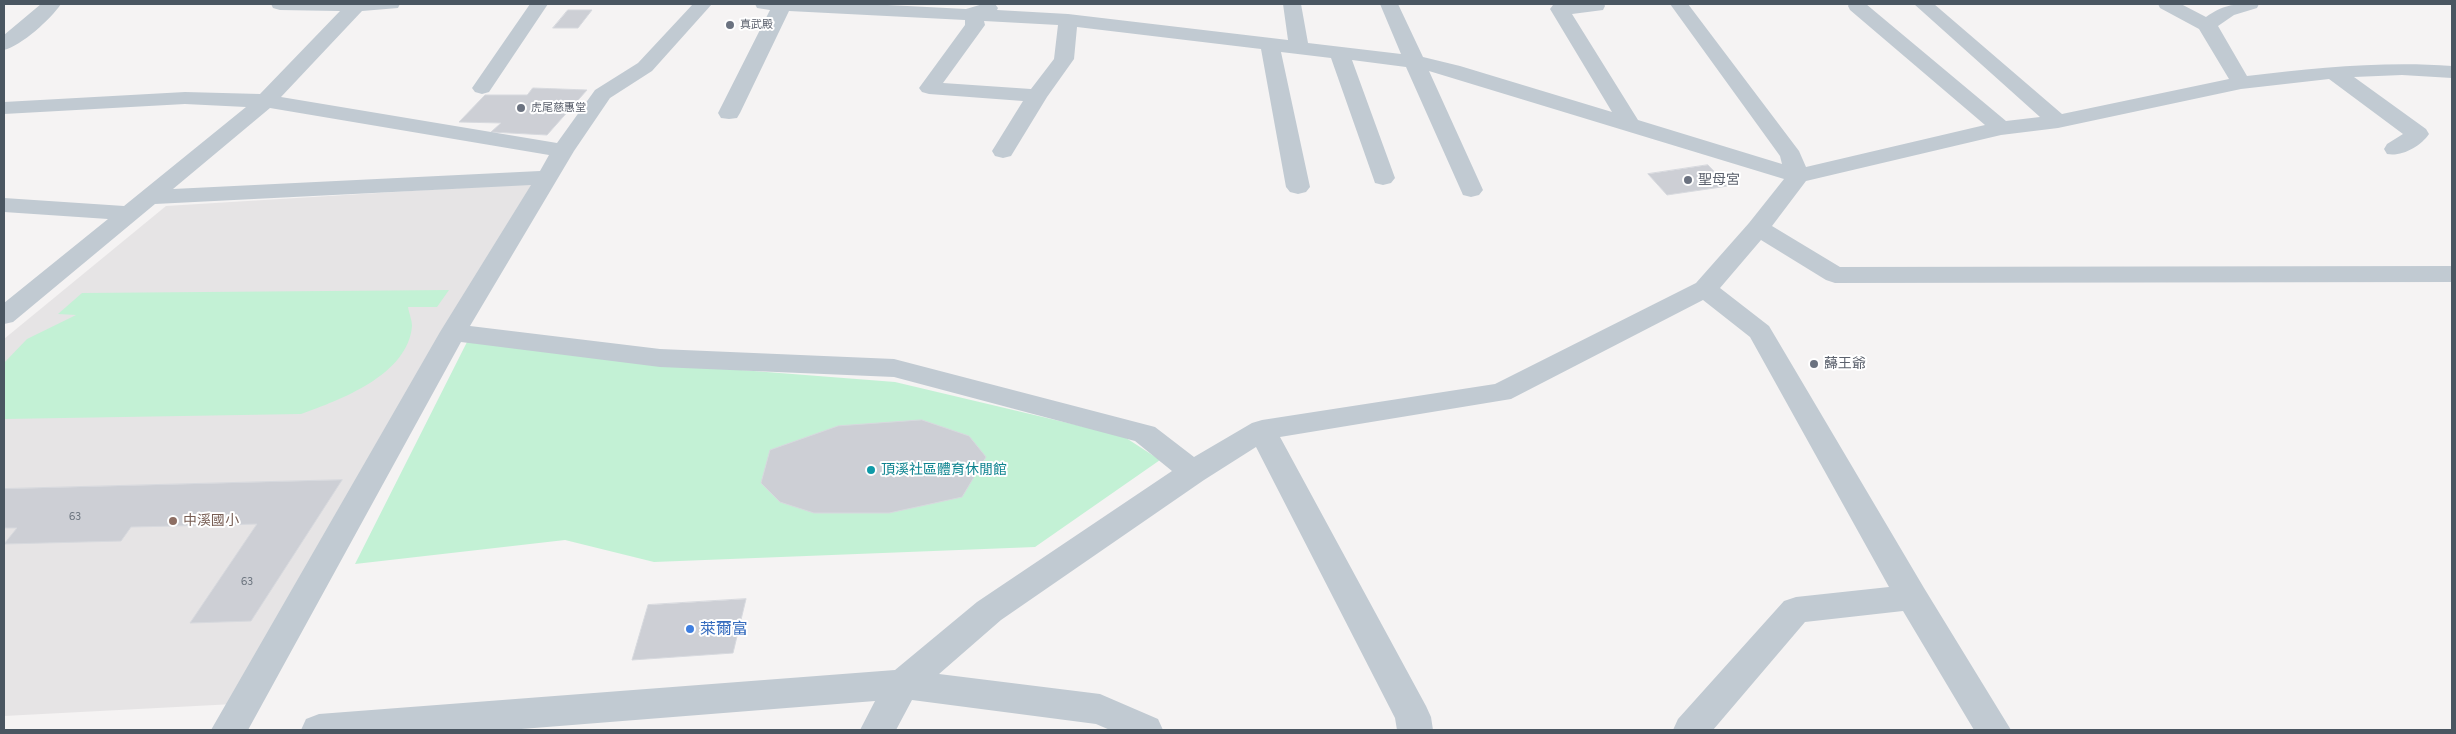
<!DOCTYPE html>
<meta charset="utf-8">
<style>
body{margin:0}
#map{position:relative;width:2456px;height:734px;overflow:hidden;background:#f5f3f3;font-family:Figtree,sans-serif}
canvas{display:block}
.frame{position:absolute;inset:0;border:5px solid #4a5661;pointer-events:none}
</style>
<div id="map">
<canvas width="2456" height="734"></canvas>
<div class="frame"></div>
</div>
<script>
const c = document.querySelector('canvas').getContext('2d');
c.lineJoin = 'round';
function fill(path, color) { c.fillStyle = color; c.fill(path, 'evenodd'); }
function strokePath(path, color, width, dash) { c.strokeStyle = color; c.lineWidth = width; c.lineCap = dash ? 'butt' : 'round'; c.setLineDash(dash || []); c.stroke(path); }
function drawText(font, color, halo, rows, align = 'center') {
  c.font = font + ' Figtree,"Noto Sans TC",sans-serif'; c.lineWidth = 4; c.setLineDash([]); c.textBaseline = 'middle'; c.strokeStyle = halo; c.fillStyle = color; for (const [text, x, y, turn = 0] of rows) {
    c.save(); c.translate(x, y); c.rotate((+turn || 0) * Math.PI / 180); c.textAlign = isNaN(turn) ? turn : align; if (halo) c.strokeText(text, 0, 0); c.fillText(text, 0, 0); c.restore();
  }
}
fill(new Path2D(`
 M541,183L234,704L4,716V339L166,206Z`), '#e6e4e5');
fill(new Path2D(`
 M449,290L437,307H408C409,313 412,320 412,326C408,375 340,400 301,414L4,419V363L27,339L76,315L58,314L82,293Z
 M467,342L651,363L895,382L1123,436L1160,460L1035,547L654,562L565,540L355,564Z`), '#c3f1d5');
const building = new Path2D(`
 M568,10H592L578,28H553Z
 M533,88L587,90L547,135L491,132L501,123L459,122L485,95H527Z
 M1708,165L1728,186L1667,195L1648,174Z
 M922,420L969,436L986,457L962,497L889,513H814L780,502L761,483L770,450L838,426Z
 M342,480L251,621L190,623L257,524L131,527L121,541L4,544L17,528H4V489Z
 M746,599L733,653L632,660L648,605Z`);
fill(building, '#cdcfd5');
strokePath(building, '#d7d9de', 1);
fill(new Path2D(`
 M41,4H61C51,19 21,46 4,50V35Z
 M271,4H400L398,8L362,11L281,97L557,143L595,90L638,63L693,4H712L652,71L610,98L574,151L470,326L660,349L894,359L1155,427L1194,457L1252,423L1262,420L1495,384L1696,283L1749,223L1784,179L1429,71L1483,190L1479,195L1471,197L1463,195L1406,67L1352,60L1395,178L1391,183L1383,185L1375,183L1331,58L1281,52L1310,187L1306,192L1298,194L1290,192L1286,187L1261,49L1077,27L1074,59L1047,97L1011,156L1003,158L995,156L992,151L1023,101L929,94L922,92L919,88L965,25V20L789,11L740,113L737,118L729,119L721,118L718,113L770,10L757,8L755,4H868L966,9L983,4H995L998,8L997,10L1068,14L1288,40L1283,4H1301L1308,43L1401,54L1380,4H1398L1423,57L1460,66L1612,112L1550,9L1553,5L1558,4H1604L1605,6L1603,10L1572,14L1638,120L1782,164L1780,156L1670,4H1688L1799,151L1806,167L1985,125L1850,10L1848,6L1849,4H1866L2006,121L2040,117L1914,4H1934L2062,114L2229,79L2199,29L2160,8L2158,4H2181L2206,17C2226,3 2236,4 2259,4L2257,8L2234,15L2218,26L2247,76C2316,68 2383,61 2452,66V78L2402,75L2354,77L2426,129L2429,134C2421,146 2402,157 2387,154L2384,149L2387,144L2403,134L2329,79L2241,89L2058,128L2001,135L1806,181L1772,226L1840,267L2452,266V282L1835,283L1826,280L1761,240L1720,288L1769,326L1924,588L2011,730H1974L1903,611L1805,622L1713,730H1673L1678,719L1784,601L1796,597L1889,587L1750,337L1703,300L1511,399L1280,437L1426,706L1431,717L1433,730H1397L1395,718L1256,447L1204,480L1001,620L939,674L1100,694L1158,719L1163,730H1110L1096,724L912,700L896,730H860L875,701L509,730H301L306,719L319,714L895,670L977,602L1172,471L1135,441L894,377L660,367L461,342L248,730H211L440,332L531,185L155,204L13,322L4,324V303L108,219L4,212V198L124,206L246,107L185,104L4,114V102L185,92L260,94L340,11L280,10L273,8ZM984,21L1058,25L1054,59L1031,89L943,83L985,25ZM270,108L549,155L540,171L173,189Z
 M530,4H548L489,92L482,94L475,92L472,88Z`), '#c1cad2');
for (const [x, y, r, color] of [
 [730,25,5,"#6b7280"],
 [521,108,5,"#6b7280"],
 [1688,180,5,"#6b7280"],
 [1814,364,5,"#6b7280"],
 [871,470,5,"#0f9aa8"],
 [173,521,5,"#8d6e63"],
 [690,629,5,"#3f7fe0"]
]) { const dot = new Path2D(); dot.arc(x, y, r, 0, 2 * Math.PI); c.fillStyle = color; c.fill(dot); strokePath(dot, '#fff', 2); }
drawText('11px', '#5b616d', '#fff', [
 ["真武殿",740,25],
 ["虎尾慈惠堂",531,108]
], 'left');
drawText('11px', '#6b747e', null, [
 ["63",75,517],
 ["63",247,582]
]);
drawText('14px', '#5b616d', '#fff', [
 ["聖母宮",1698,180],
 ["蘬王爺",1824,364]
], 'left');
drawText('14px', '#0d838f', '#fff', [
 ["頂溪社區體育休閒館",881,470]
], 'left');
drawText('14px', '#785e54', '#fff', [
 ["中溪國小",183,521]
], 'left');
drawText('16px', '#366cbe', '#fff', [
 ["萊爾富",700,629]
], 'left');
</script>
